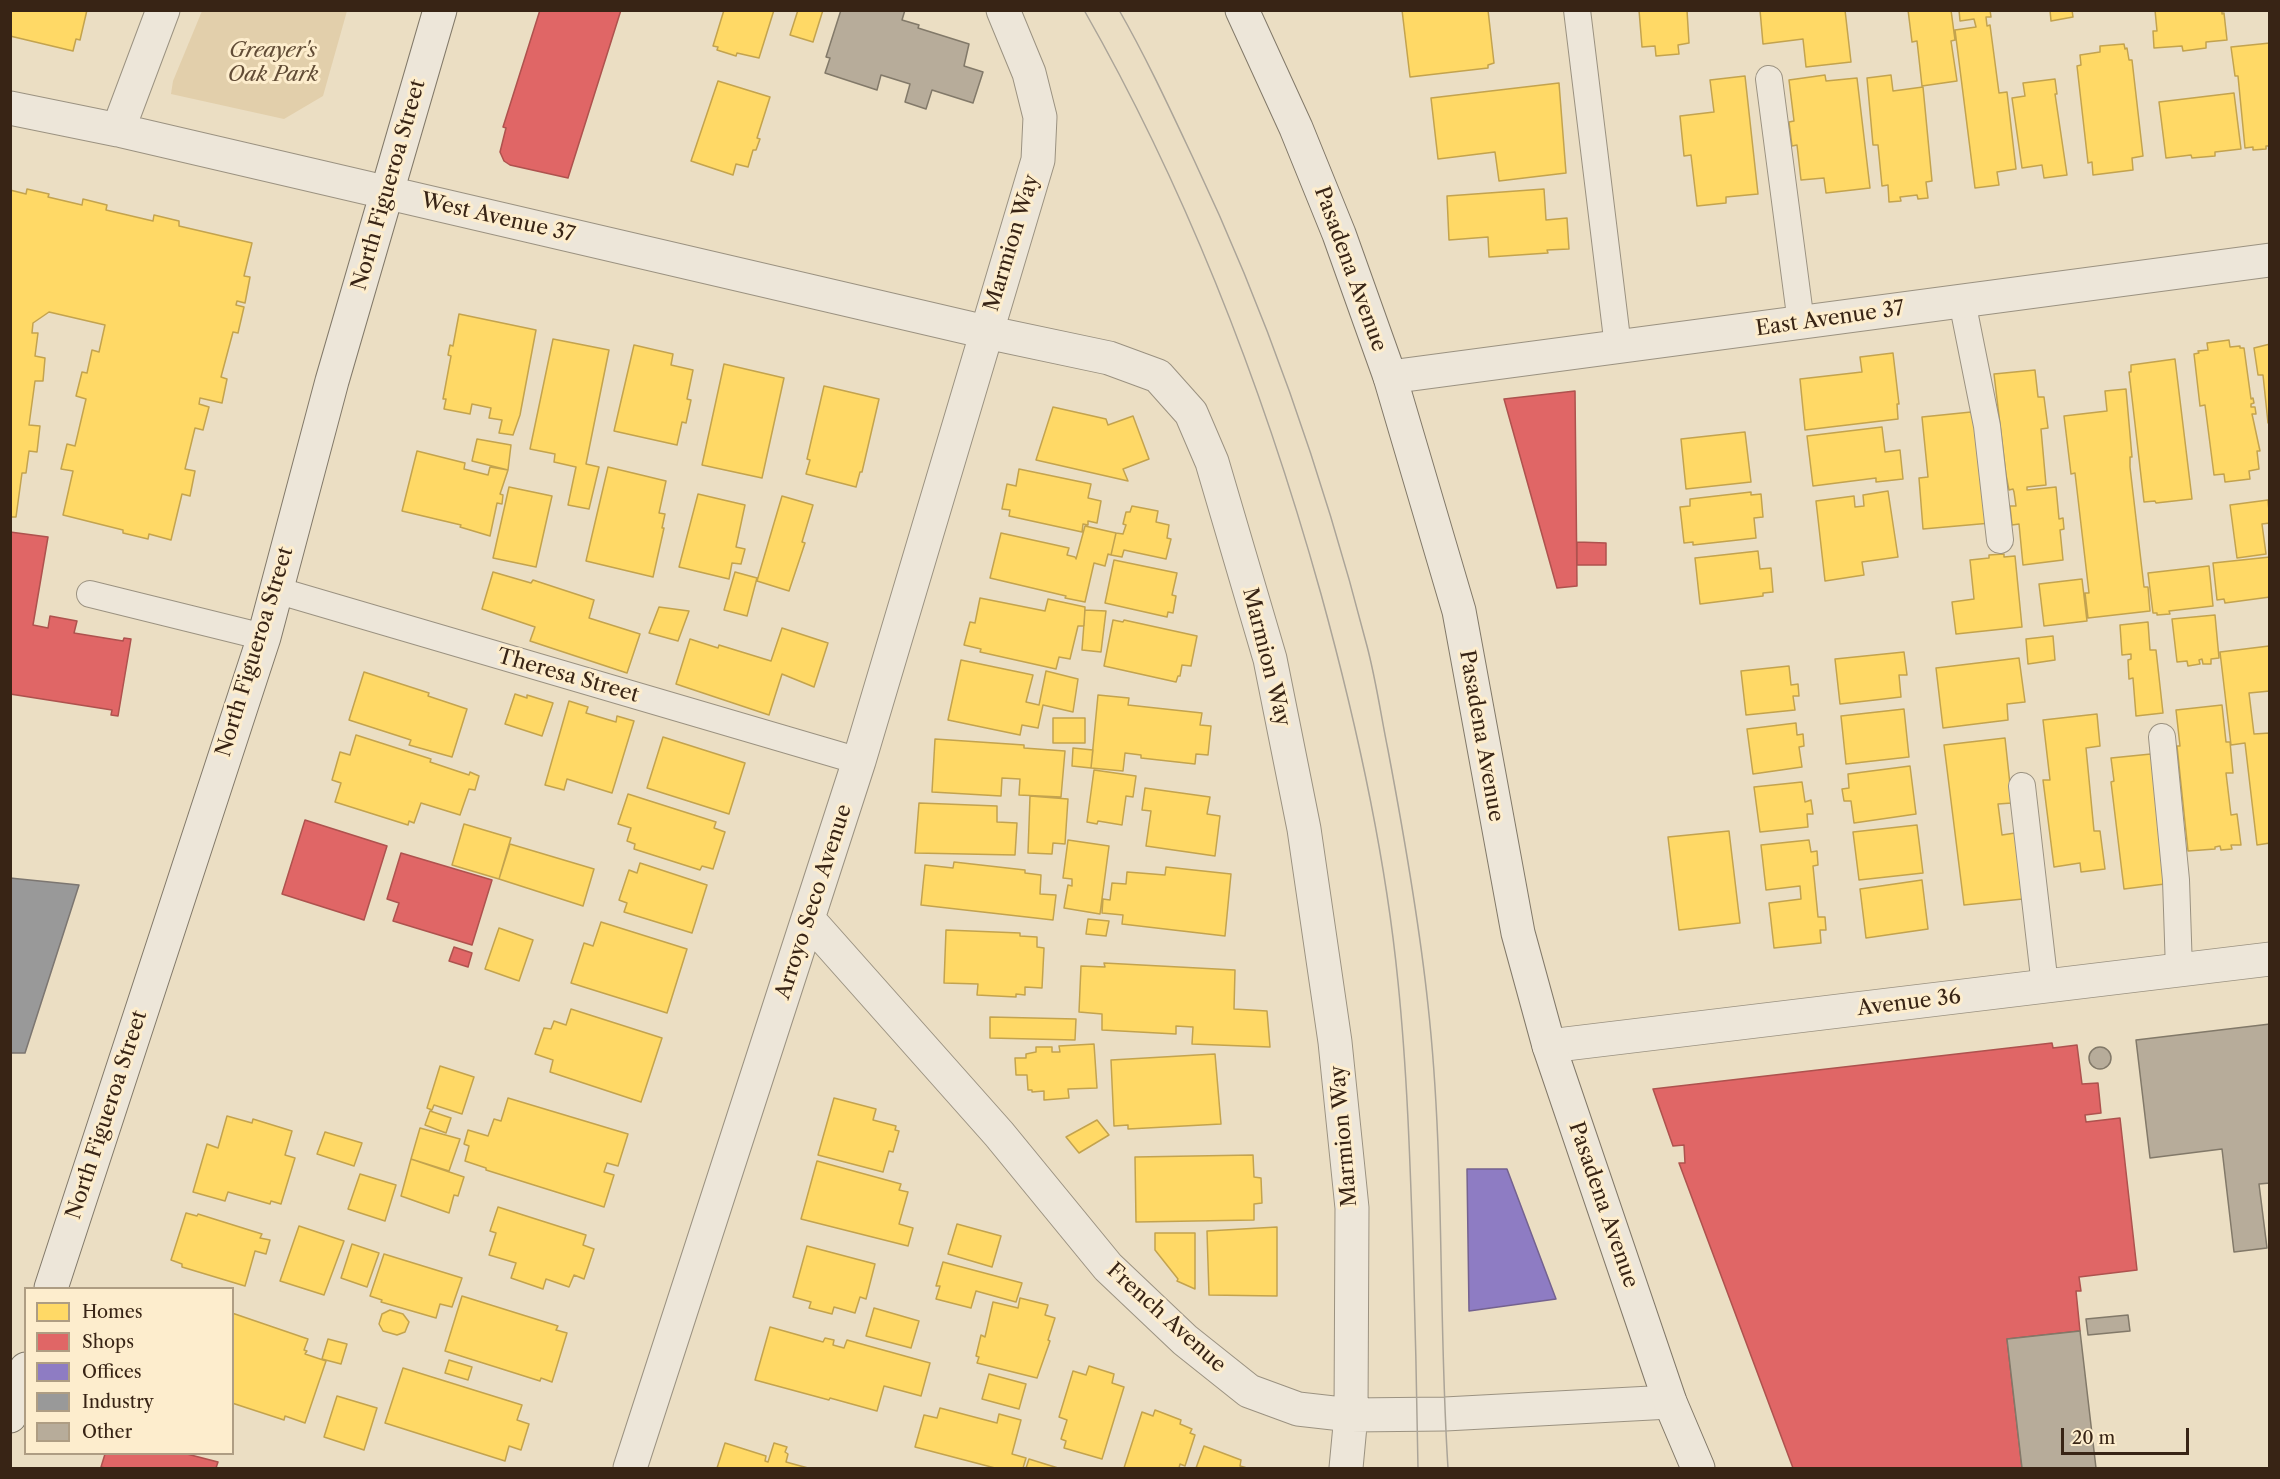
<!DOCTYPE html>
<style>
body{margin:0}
#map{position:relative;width:2280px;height:1479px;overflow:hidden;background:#ebdec3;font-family:"Libre Caslon Text",serif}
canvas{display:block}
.frame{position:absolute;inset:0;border:12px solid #382415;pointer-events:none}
.legend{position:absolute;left:24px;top:1287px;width:210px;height:168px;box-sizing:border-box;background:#fdedcd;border:2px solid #ae9d83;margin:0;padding:8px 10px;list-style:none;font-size:18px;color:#382415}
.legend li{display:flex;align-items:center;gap:12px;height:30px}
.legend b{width:30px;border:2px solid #ae9d83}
.scale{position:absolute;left:2061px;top:1428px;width:128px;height:27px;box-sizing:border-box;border:3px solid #382415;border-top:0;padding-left:8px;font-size:18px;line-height:21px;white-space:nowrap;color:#382415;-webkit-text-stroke:4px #fdedcd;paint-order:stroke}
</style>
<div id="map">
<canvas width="2280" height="1479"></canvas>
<div class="frame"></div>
<ul class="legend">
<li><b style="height:16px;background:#ffd966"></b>Homes</li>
<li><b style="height:16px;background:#e06666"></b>Shops</li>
<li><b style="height:16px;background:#8e7cc3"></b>Offices</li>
<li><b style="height:16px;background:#999"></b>Industry</li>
<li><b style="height:16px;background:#b7ac9a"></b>Other</li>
</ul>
<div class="scale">20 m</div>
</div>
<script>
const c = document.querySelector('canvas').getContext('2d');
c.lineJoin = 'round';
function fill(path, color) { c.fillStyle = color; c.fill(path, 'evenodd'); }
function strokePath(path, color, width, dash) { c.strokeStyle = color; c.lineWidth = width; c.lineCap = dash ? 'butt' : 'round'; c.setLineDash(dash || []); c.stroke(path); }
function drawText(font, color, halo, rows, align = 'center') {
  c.font = font + ' "Libre Caslon Text",serif'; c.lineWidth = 6; c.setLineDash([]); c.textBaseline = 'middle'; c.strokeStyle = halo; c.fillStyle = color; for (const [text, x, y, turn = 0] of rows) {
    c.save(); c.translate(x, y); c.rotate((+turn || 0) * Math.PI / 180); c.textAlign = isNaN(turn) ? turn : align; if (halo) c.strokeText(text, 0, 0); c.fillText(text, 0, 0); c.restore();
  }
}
fill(new Path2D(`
 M202,11H347L323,96L284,119L171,94L173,81Z`), '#e2cfab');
const homes = new Path2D(`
 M10,10H87L80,40L76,39L73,51L10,36Z
 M724,10H774L759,58L737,53L736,56L717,50L718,47L713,46Z
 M798,10H823L813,42L790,35Z
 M1402,10H1488L1494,63L1488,65V68L1410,77Z
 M1639,10H1687L1689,43L1678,45L1679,54L1656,56L1655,46L1642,47Z
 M1760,10H1845L1851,62L1806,67L1803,39L1763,44Z
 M1908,10H1951L1955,40L1951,41L1957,81L1922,86L1917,41L1912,42Z
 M1959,10H1990L1991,17H1986L1987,26L1990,25L1999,93L2007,92L2016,169L1997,172L1999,185L1975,188L1955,30L1976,27L1974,19L1960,21Z
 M2050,10H2072L2073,17L2051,21Z
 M2155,10H2222V14L2224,13L2227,40L2206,42V48L2183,51L2182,46L2154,48L2153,31H2157Z
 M2270,43V146H2266V149L2253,150V147L2245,148L2238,76H2235L2231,47Z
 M2124,44L2125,49L2127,48L2129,60H2132L2143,156L2132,158L2133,170L2093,175L2092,162L2088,163L2077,66L2081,65L2080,55L2100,52V46Z
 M1825,75L1826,81L1857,78L1870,188L1826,193L1824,178L1801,180L1797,145L1792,146L1789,122L1794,121L1789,80Z
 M1891,75L1893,91L1923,87L1932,181L1926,182L1928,198L1918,199L1917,195L1900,197L1901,201L1889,202L1888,185L1882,186L1878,145H1873L1867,78Z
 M1745,76L1758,194L1726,197V203L1697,206L1691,155L1684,156L1680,116L1714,112L1710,80Z
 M2055,79L2057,94H2055L2067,175L2044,178L2042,165L2022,168L2012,98L2025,96L2023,83Z
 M718,81L770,97L757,138L760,139L756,150H753L748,167L736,164L733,175L691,161Z
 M1559,83L1566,173L1499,181L1495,152L1438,159L1431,98Z
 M2234,93L2241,149L2215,152V156L2192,158L2191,155L2166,158L2159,102Z
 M27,189L49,194L48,197L82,205L83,199L107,205L106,210L153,221L154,215L179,221V226L252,243L244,276L250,277L245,303L237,301L236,305L244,307L238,333L233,332L221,377L227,379L222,403L200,398L199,404L209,407L203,430L195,428L185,469L195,471L190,496L182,494L171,540L149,534L148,539L123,533V530L63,515L73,471L61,469L67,444L75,446L86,399L76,396L82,372L87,373L92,350L99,352L105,325L49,312L33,323L32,333H38L35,356L45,358L43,381H35L29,425L40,426L37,452L29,451L26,473H22L16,517H10V190L26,194Z
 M1544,189L1546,220L1567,218L1569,249L1547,250L1548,253L1489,257L1488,237L1449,240L1447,196Z
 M459,314L536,330L520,415L513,435L499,433L502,420L489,418L491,408L472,404L470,414L444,409L446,399H443L451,356L448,355L450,345L453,346Z
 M553,339L609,350L586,464L599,467L589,509L568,505L576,467L554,462L555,454L530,449Z
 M2229,340L2230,347L2240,346V348H2244L2251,399L2253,398L2254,403L2251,404V407H2255L2256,414H2252L2260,451H2257L2259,469L2249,471L2250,479L2225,482L2224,474L2214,475L2205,405L2200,406L2194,354L2199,353L2198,351L2208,350L2207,343Z
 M2270,344V422L2268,423L2263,375H2258L2254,348Z
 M634,345L673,354L671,365L693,370L687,399L691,400L686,423L682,422L677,445L614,431Z
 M1893,353L1899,404H1897L1898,419L1805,430L1800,379L1862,372L1860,357Z
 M2175,359L2192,499L2156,503L2155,501L2144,502L2129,372H2131V365Z
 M724,364L784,378L762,478L702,465Z
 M2035,370L2038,397H2044L2048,428L2041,429L2046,485L2027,487V490L2056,487L2059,519L2063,518L2064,529L2060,530L2063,560L2023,565L2019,524L2012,525L2010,506H2016L2014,492L2013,489L2009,490L2006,475L1994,374Z
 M824,386L879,399L862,472H860L856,487L806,474L810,460L807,459Z
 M2126,389L2132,457H2130V467L2144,587H2148L2150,611L2088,618L2085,593H2089L2075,473L2071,474L2064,416L2107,411L2105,391Z
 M1053,407L1106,419L1108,425L1133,416L1149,459L1123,469L1128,481L1036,460Z
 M1981,411L1991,523L1923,529L1919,478L1928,477L1922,417Z
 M1882,427L1885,452L1900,450L1903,479L1876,482V478L1813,486L1807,436Z
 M1745,432L1751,482L1686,489L1681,439Z
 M477,439L511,445L508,470L472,461Z
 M417,451L465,463L464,469L488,475L490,467L508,470L500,494L503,495L502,504L497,503L490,536L460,527L461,525L402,511Z
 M608,467L666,481L659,513L665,514L662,528H664L653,577L586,561Z
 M1019,469L1091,484L1088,498L1101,501L1097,523L1088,521V525L1083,524L1082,532L1009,516L1010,510L1002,509L1007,484L1016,486Z
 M509,487L552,496L536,567L493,558Z
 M1888,491L1898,557L1862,562L1864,575L1825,581L1816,501L1854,496L1855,507L1864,506L1863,495Z
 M1751,492V495L1761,494L1763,517L1754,518L1756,538L1693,545V542L1684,543L1680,507L1690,506V499Z
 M698,494L745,505L736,547L745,549L741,564L732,563L729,579L679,567Z
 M782,496L813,505L802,542L805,543L789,591L757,581Z
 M2268,500L2270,523L2262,524L2266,554L2237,558L2230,505Z
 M1132,506L1158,511L1156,522L1169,525L1167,538L1171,539L1166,559L1124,550L1122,557L1111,555L1116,533L1123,534L1126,525L1123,524L1126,512H1130Z
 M1085,526L1116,533L1111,555L1108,554L1105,566L1094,563L1085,602L1065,598L1066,596L990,578L1001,533L1069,548L1067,555L1075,557L1076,559Z
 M1758,551L1760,569L1771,568L1773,592L1763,593V596L1700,604L1695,558Z
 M2004,554V557L2015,556L2022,627L1956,634L1952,602L1974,599L1970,560L1989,558V555Z
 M2270,557V597L2225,603L2224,599L2217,600L2213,563Z
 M1114,560L1177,573L1172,595L1176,596L1173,613L1168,612L1167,617L1105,603Z
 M2209,566L2213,606L2169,611L2170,614L2157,615V613H2153L2148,573Z
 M493,572L531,583L533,580L594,600L589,618L640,634L627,673L530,641L535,627L482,609Z
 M735,572L757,578L747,616L724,610Z
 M2082,579L2087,621L2044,626L2039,584Z
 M980,598L1045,611L1048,599L1085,607L1084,626H1078L1070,659L1059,657L1056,669L980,652L981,649L964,645L970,622L975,623Z
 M659,607L689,611L678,641L649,633Z
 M1085,610L1106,611L1101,652L1082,650Z
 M2215,615L2219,658L2211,659V664H2203L2202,659L2199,660L2200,664L2188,666L2187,661L2177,662L2172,619Z
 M1113,620L1123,622L1124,620L1197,636L1191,666L1182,665L1180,676H1178L1176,682L1104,666Z
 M2148,622L2150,650H2156L2163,713L2136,716L2133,678L2129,679L2128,660L2131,659V654L2122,655L2120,625Z
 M782,628L828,643L814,687L782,674L769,715L676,684L690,639L718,648L719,645L771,661Z
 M2053,636L2055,660L2028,664L2026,639Z
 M2269,646L2270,691L2249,693L2254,734L2270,733V843L2257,845L2245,743L2231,745L2220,652Z
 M1904,652L1907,675H1899L1901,697L1840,704L1835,659Z
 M2019,658L2025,702L2007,704L2008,720L1943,728L1936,668Z
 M961,660L1033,675L1026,702L1039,705L1046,671L1078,679L1073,712L1043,705L1038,728L1022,725L1020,735L948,720Z
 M1789,666L1791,685L1798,684L1799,696H1793L1795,710L1746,715L1741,671Z
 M364,672L429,693L428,696L467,709L452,757L409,745L411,740L349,720Z
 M515,694L527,698V695L553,703L542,736L505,724Z
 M1098,695L1129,698L1128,705L1202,713L1200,725L1211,726L1208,755L1196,754L1195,764L1141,758V755L1125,753L1123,771L1091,768Z
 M569,701L588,707L586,713L616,722L617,716L634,721L612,793L567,779L564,790L545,785Z
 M2222,705L2226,742H2230L2233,773H2226L2231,815L2237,814L2241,845H2231L2232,849L2221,850L2220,846L2215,847V849L2188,851L2177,746H2180L2176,710Z
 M1904,709L1909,757L1846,764L1841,716Z
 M2097,714L2100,746L2086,748L2094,831H2100L2105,869L2081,872L2080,863L2054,867L2043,780H2050L2043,720Z
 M1053,718H1085V743H1053Z
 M1796,723L1797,735L1803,734L1804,746L1799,747L1802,767L1753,774L1747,729Z
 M356,735L431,759L430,762L469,775L470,772L479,776L475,790L469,789L460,815L421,803L414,823L409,821L408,825L335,802L341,783L332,780L340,752L350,755Z
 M663,737L745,763L729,814L647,788Z
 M2005,738L2012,803L1998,804L2002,835L2015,833L2023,899L1964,905L1944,745Z
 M935,739L1024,745V748L1065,751L1061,797L1019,795L1020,779L1002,778L1001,796L932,792Z
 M1073,748L1093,750L1091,768L1072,766Z
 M2151,754L2173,883L2124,889L2111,782L2114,781L2111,758Z
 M1910,766L1916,814L1854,823L1851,801H1844L1842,789L1849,788L1848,774Z
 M1094,770L1136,776L1133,797L1126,796L1122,825L1098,821L1097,824L1087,822Z
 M1802,782L1805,802L1811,800L1813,814H1807L1808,827L1760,832L1754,787Z
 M1145,788L1210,797L1207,814L1220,816L1215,856L1146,846L1151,811L1142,810Z
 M628,794L716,822L714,828L725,832L713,869L702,866L700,870L634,849L635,844L627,841L631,828L618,824Z
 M1030,796L1068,799L1065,844L1053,843L1052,854L1028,853Z
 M919,803L997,806V822L1017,823L1015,855L915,853Z
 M464,824L511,838L499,879L452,865Z
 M1917,825L1923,873L1859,880L1853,832Z
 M1729,831L1740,923L1679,930L1668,837Z
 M1068,840L1109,846L1100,914L1064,908L1068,885L1072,886V879L1063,878Z
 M1809,840L1811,852L1817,851L1818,865L1813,866L1818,917H1825L1826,930H1820L1821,943L1774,948L1769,903L1801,899L1800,886L1766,890L1761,845Z
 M510,844L594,869L583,906L499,879Z
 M954,862L1025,870V873L1041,875L1040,894L1056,895L1053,920L921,905L925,865L953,868Z
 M640,863L707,885L692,933L624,912L627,903L619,900L629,870L637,873Z
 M1166,867L1231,874L1225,936L1122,924L1123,915L1102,913L1103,899L1110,900L1112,883L1126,884L1127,872L1165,875Z
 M1922,880L1928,929L1866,938L1860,889Z
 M1088,919L1109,921L1106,936L1086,934Z
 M601,922L687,949L667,1013L571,983L584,943L593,946Z
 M499,928L533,940L519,981L485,969Z
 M946,930L1020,933V936L1037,937V947L1044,948L1042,988L1025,987V995L1016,994V997L977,995L978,984L944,983Z
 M1104,963L1235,970L1234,1009L1267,1011L1270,1047L1192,1044L1193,1027L1176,1026V1034L1102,1030V1014L1079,1012L1081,966L1105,967Z
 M571,1009L662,1038L641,1102L550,1072L553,1060L535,1054L544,1028L551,1029L554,1021L566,1025Z
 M990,1017L1076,1019L1075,1040L990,1038Z
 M1094,1044L1097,1088L1068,1089L1069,1098L1044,1100V1091L1032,1092V1090H1028L1027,1075H1016L1015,1058H1026V1054L1036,1052V1047H1052V1052H1060L1059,1046Z
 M1215,1054L1221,1124L1128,1129V1125L1114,1126L1111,1060Z
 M440,1066L474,1077L462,1114L434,1105L432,1110L427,1108Z
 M508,1098L628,1134L618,1166L607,1163L604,1172L614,1175L604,1207L486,1170V1168L465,1161L469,1146L464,1144L468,1130L488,1136L494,1119L501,1121Z
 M834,1098L876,1109L873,1120L896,1126L895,1130L899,1131L893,1152L889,1151L883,1172L818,1155Z
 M430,1111L451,1118L446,1133L425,1125Z
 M227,1116L252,1123L253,1119L292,1131L285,1155L295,1158L281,1204L271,1201L270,1204L228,1192L225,1201L193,1192L207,1144L218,1148Z
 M1097,1120L1109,1135L1079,1153L1066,1137Z
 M420,1128L460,1139L449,1171L411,1159Z
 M325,1132L362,1143L354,1166L317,1154Z
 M1253,1155L1254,1177L1261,1178L1262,1203L1254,1204V1220L1136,1222L1135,1157Z
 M411,1159L464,1177L458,1196L454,1195L449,1213L401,1196Z
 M817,1161L901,1184L899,1190L908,1192L899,1224L913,1228L908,1246L801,1219Z
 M360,1174L396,1185L385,1221L348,1209Z
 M498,1207L586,1235L583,1245L594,1249L584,1279L574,1275L569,1287L546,1279L543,1289L511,1278L516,1263L489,1255L496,1233L490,1231Z
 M186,1213L197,1216L198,1214L262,1234L260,1238L270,1240L266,1254L255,1251L245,1286L182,1267V1264L171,1260Z
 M957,1224L1001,1236L992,1267L948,1254Z
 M299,1226L344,1241L324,1295L280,1281Z
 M1277,1227V1296L1209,1295L1207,1231Z
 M1155,1233H1195V1289L1177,1281L1178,1279L1155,1250Z
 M352,1244L379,1253L367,1287L341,1278Z
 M807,1246L875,1264L866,1299L860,1297L855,1313L834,1307L832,1314L809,1308L811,1302L793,1297Z
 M384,1254L462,1278L452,1307L440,1304L436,1318L381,1302L382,1300L370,1296Z
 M943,1262L1022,1283L1016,1302L976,1291L971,1308L936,1299L940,1286H936Z
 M462,1296L558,1326L556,1330L567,1333L552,1382L541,1378L540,1381L445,1351Z
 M1020,1298L1048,1305L1045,1315L1055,1318L1048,1340L1050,1341L1037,1378L977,1363L979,1357L976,1356L981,1335L985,1337L993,1302L1018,1308Z
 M874,1308L919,1321L911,1348L866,1336Z
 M390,1310L403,1314L409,1322L405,1332L397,1335L383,1331L379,1324L382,1314Z
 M232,1313L308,1339L304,1350L307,1351L305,1354L326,1361L305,1423L285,1416L284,1420L232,1403Z
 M770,1327L823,1342L825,1338L834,1340L833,1345L844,1348L847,1340L930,1363L921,1396L884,1386L877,1411L830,1398L829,1400L755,1380Z
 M328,1339L347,1344L341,1364L322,1359Z
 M449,1360L472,1367L468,1380L445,1373Z
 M1089,1366L1114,1374L1112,1383L1124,1387L1102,1459L1064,1448L1066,1441L1061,1439L1067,1420L1059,1417L1073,1371L1086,1375Z
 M403,1368L522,1405L517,1420L529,1424L521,1450L509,1446L505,1461L385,1423Z
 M989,1374L1026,1384L1019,1409L982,1399Z
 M337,1396L377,1408L364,1450L324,1437Z
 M940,1408L997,1423L999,1414L1021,1420L1012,1454L1026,1458L1023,1468H995L915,1447L924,1415L937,1418Z
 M1155,1410L1181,1420L1180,1424L1192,1429L1190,1433L1195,1435L1185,1466L1180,1464L1179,1468H1124L1142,1412L1153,1416Z
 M725,1443L766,1456L765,1461L768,1462L774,1443L787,1447L785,1452L788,1454L786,1462L808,1468H717Z
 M1204,1446L1241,1460L1240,1466L1247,1468H1196Z
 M1029,1459L1058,1468H1026Z`);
fill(homes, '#ffd966');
strokePath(homes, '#c3a34e', 1.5);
const shops = new Path2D(`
 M540,10H621L568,178L510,165L504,161L500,152L506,128L503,127Z
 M1575,391L1577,586L1557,588L1504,399Z
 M10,532L48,537L33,625L48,628L50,616L77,621L74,633L123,641L124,638L131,639L118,716L111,715L112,710L10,694Z
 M1577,542L1606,543V565H1577Z
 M305,820L387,846L364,920L282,894Z
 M401,853L492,880L472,945L393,921L399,903L387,899Z
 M454,947L472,953L468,967L449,961Z
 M2052,1043L2053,1048L2077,1045L2082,1084L2098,1083L2101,1113L2085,1115L2086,1122L2120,1118L2137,1270L2079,1277L2081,1291H2076L2080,1331L2007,1339L2022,1468H1793L1679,1163H1685L1684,1145L1673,1146L1653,1089Z
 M105,1454H187L218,1462L216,1468H105L101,1467Z`);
fill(shops, '#e06666');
strokePath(shops, '#ae524e', 1.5);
const offices = new Path2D(`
 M1467,1169H1507L1556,1299L1469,1311Z`);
fill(offices, '#8e7cc3');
strokePath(offices, '#74628f', 1.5);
const industry = new Path2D(`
 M10,878L79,885L25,1053H10Z`);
fill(industry, '#999');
strokePath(industry, '#7c7671', 1.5);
const building = new Path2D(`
 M841,10H905L902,20L919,25L918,28L969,44L964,66L983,72L973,103L932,90L926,109L905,102L910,84L881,75L877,90L825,73L830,58L826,57Z
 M2270,1024V1183L2259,1184L2267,1248L2234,1252L2222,1149L2150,1158L2136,1040Z
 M2089 1058a11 11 0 1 1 22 0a11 11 0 1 1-22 0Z
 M2128,1315L2130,1331L2088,1335L2086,1319Z
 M2080,1331L2096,1468H2022L2007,1339Z`);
fill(building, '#b7ac9a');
strokePath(building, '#827969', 1.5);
const service = new Path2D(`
 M1577,10L1618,347
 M1769,79L1801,323
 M1962,301L1987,426L2000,540
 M276,590L859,761
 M90,594L264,637
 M2162,737L2176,880L2179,970
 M2022,786L2045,986`);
const minor = new Path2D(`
 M10,108L118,130L986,332L1109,358L1158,376L1191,413L1212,462L1270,659L1304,829L1335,1042L1352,1208L1351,1415L1346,1468
 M118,130L163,10
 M1390,377L2270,260
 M808,919L999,1134L1108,1267L1185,1340L1249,1391L1298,1409L1351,1415L1445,1414L1670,1402
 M1549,1046L2270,959
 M630,1468L859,761L1038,160L1040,117L1029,73L1003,10`);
const secondary = new Path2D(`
 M1242,10L1296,128L1339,234L1390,377L1459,611L1518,933L1549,1046L1670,1402L1698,1468
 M51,1288L264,637L332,381L440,10
 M10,1416L26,1369`);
strokePath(service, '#9b9281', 28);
strokePath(minor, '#9b9281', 35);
strokePath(secondary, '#827969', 35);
strokePath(service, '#ede6d9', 26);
strokePath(minor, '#ede6d9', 33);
strokePath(secondary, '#ede6d9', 33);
strokePath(new Path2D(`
 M1084,10C1189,194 1264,390 1321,594C1356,721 1385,850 1398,982C1407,1070 1410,1159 1413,1248C1415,1321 1417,1395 1418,1468
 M1119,10C1147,59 1170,109 1194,160C1268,316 1324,479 1367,646C1376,680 1381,716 1388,750C1404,835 1419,920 1428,1005C1445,1159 1438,1314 1448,1468`), '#aba498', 1.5);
drawText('italic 21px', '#614c36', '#fdedcd', [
 ["Greayer's",273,51],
 ["Oak Park",273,75]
]);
drawText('21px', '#382415', '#fdedcd', [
 ["North Figueroa Street",389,185,-74],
 ["West Avenue 37",498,218,13],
 ["Marmion Way",1012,243,-73],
 ["Pasadena Avenue",1350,269,70],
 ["East Avenue 37",1830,319,-8],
 ["North Figueroa Street",255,652,-73],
 ["Marmion Way",1266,657,76],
 ["Theresa Street",568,676,16],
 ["Pasadena Avenue",1481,736,80],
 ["Arroyo Seco Avenue",814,902,-72],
 ["Avenue 36",1909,1003,-7],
 ["North Figueroa Street",107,1115,-72],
 ["Marmion Way",1344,1136,-95],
 ["Pasadena Avenue",1603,1205,71],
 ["French Avenue",1166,1318,42]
]);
</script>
